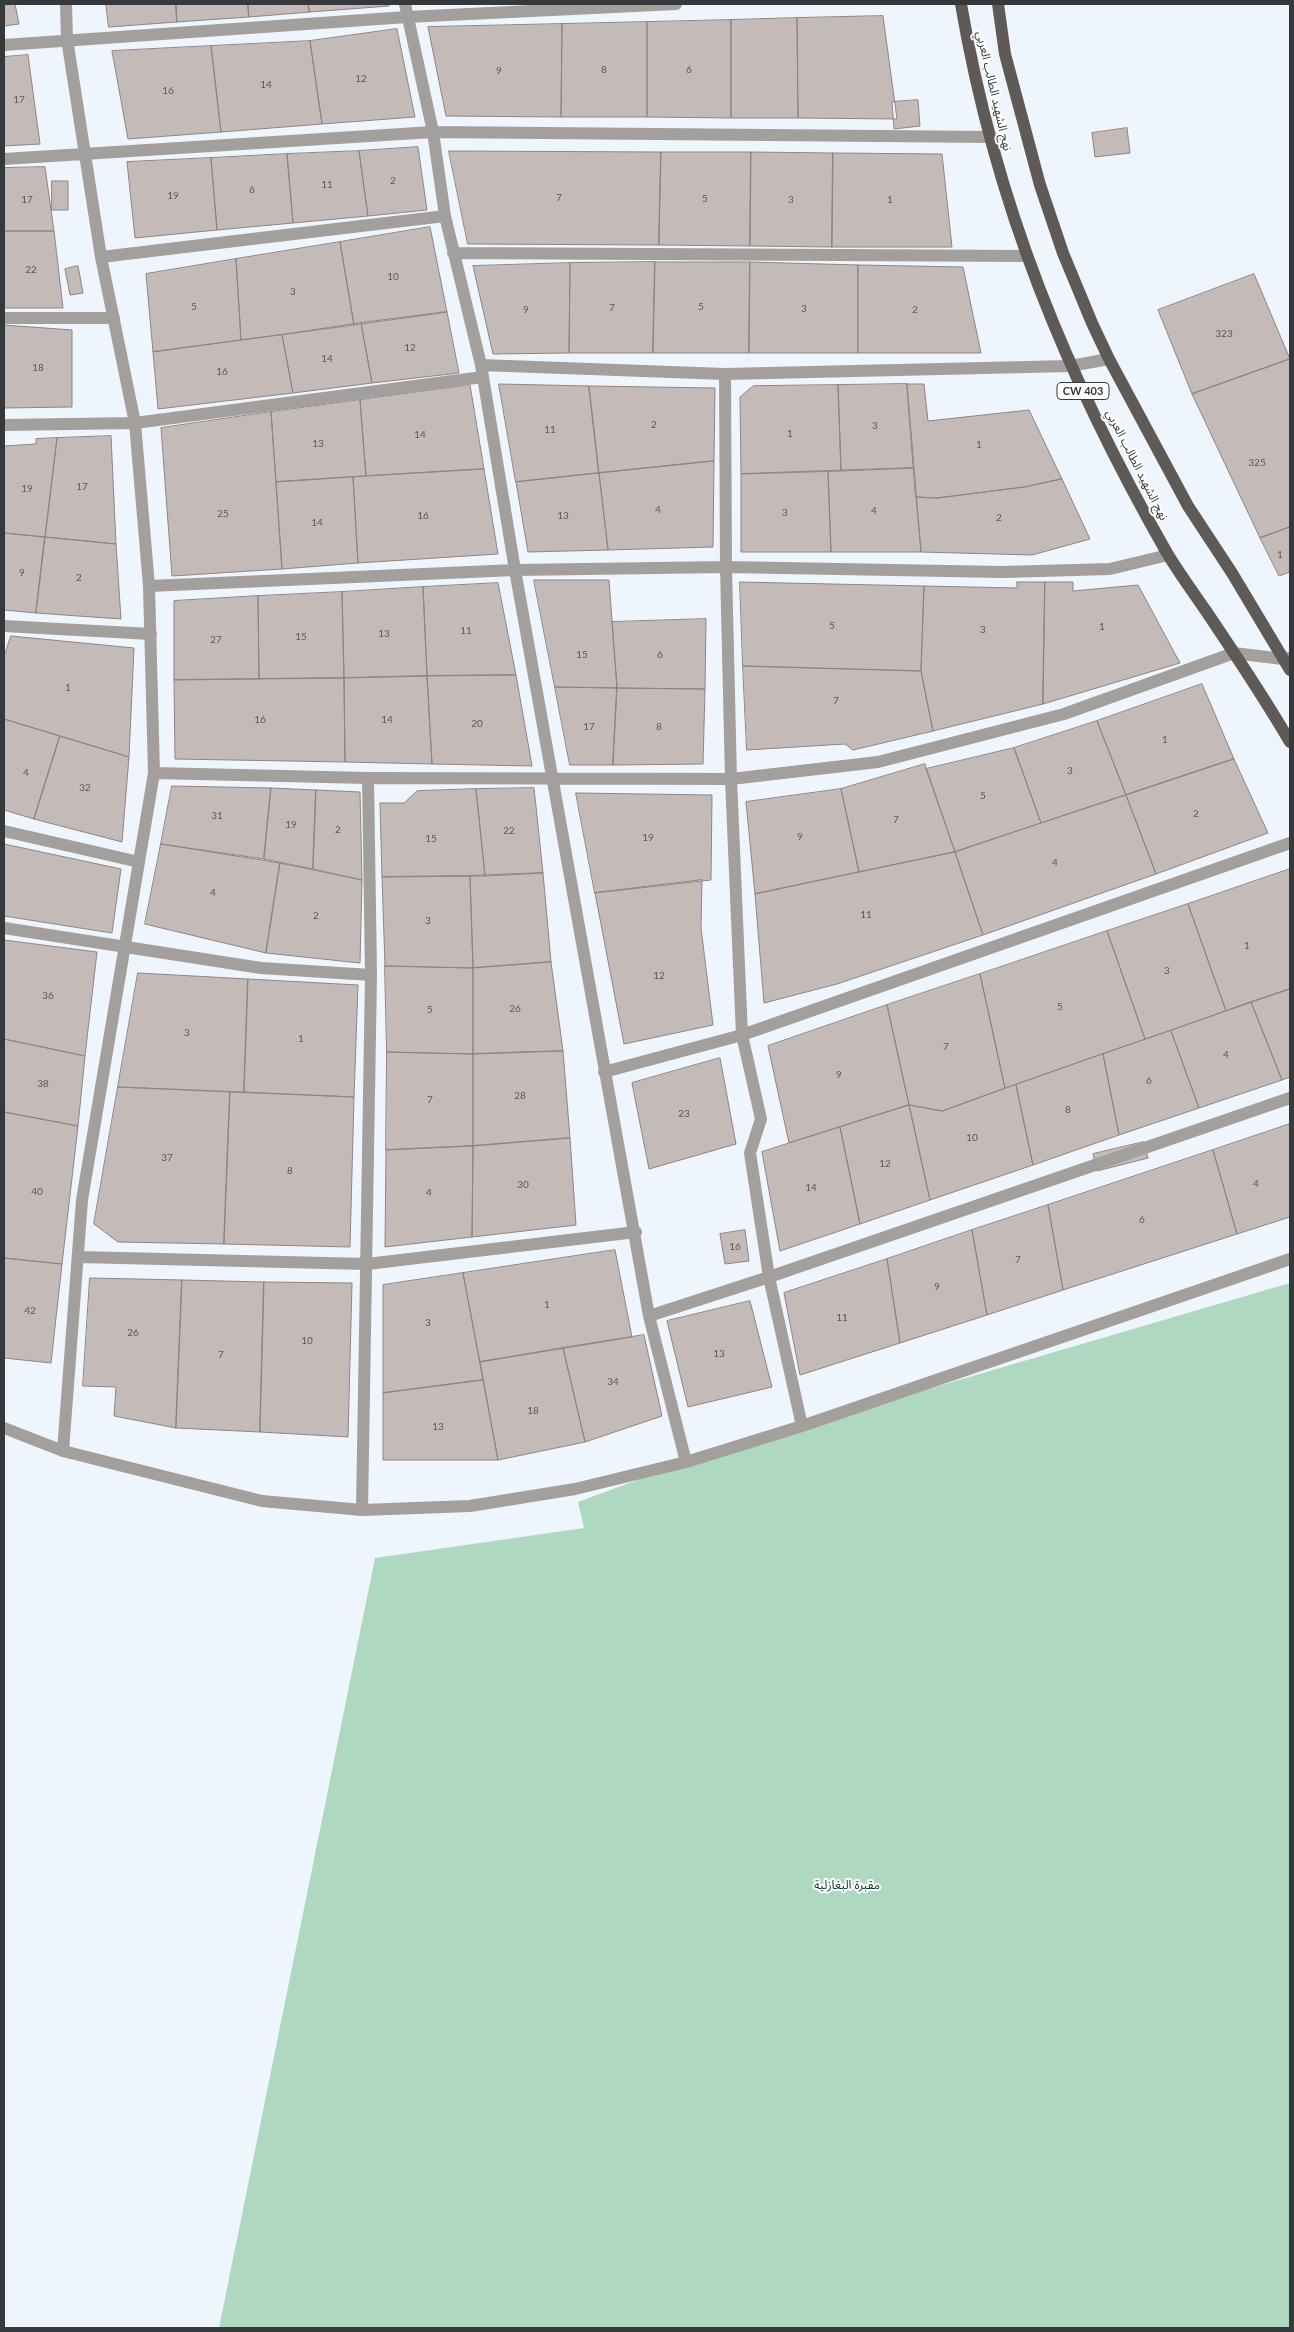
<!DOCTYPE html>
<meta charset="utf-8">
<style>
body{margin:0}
#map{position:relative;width:1294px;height:2332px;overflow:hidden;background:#eef5fc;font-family:Lato,sans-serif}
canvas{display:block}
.frame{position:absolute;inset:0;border:5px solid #36393b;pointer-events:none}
</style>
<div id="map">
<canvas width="1294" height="2332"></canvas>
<div class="frame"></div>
</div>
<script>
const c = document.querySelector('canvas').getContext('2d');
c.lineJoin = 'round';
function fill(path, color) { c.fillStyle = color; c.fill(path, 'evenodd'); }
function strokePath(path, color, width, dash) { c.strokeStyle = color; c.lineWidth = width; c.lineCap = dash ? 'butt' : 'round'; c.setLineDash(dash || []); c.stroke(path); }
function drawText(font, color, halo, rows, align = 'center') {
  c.font = font + ' Lato,"Noto Sans Arabic",sans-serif'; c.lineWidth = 4; c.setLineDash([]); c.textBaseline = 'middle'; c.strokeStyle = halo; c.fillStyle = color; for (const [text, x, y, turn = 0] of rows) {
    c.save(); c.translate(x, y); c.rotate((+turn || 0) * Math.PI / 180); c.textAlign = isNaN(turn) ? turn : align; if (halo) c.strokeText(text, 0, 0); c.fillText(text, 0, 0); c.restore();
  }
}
fill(new Path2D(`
 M1290,1283V2328H219L375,1558L584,1528L578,1502L686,1462L802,1426Z`), '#aed8c0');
const building = new Path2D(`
 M4,4H15L19,24L4,26Z
 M106,4H176L177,22L109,27Z
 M176,4H248L249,17L177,22Z
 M248,4H308L310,12L249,17Z
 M308,4H389V6L310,12Z
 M883,16L897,119L798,118L797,18Z
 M797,18L798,118H731V20Z
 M731,20V118L647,117V22Z
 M647,22V117H561L562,24Z
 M562,24L561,117L446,116L428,27Z
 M397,29L415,117L322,124L310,41Z
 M310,41L322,124L221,132L211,46Z
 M211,46L221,132L128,139L112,51Z
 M28,55L40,144L4,146V57Z
 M918,100L920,126L894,129L892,102Z
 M1127,128L1130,153L1095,157L1092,133Z
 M418,147L427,210L368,216L359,151Z
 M359,151L368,216L293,223L287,154Z
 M449,151L661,152L659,245L468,244Z
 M661,152H751L750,246L659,245Z
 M751,152L833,153L832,247L750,246Z
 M833,153L942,154L952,247H832Z
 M287,154L293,223L217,230L211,158Z
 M211,158L217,230L135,238L127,162Z
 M45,167L54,231H4V168Z
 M52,181H68V210H52Z
 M430,227L447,312L354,325L340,242Z
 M4,231H54L63,308H4Z
 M340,242L354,325L241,340L236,259Z
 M236,259L241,340L153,352L146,274Z
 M655,262L653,353H569L570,263Z
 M655,262H750L749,353H653Z
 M750,262L858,265V353H749Z
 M570,263L569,353L493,354L473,266Z
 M858,265L963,267L981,353H858Z
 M78,266L83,293L70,295L65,269Z
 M1254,274L1290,359L1192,394L1158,310Z
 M447,312L459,373L372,383L361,323Z
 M361,323L372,383L293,393L282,335Z
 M4,325L72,330V407L4,408Z
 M282,335L293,393L158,409L153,352Z
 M1290,359V527L1260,538L1192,394Z
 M499,384L589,386L599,473L516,482Z
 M907,384H924L928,421L1029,410L1062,479L1024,487L937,498L916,497Z
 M907,384L914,468L841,471L838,385Z
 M470,385L484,469L366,476L360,400Z
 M838,385L841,471L741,474L740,397L753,386Z
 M589,386L715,388L714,461L599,473Z
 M360,400L366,476L276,482L271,412Z
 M271,412L282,569L172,576L161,428Z
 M111,436L116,544L45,537L57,438Z
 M57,438L45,537L4,533V446L36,444V439Z
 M714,461L713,547L608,550L599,473Z
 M914,468L921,552H831L828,471Z
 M484,469L498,554L358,563L353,477Z
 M828,471L831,552H741V474Z
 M599,473L608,550L528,552L516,482Z
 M353,477L358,563L282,569L276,482Z
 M1062,479L1090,539L1032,555L921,552L916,497L937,498L1024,487Z
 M1290,527V572L1279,576L1260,538Z
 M4,533L45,537L36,613L4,610Z
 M45,537L116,544L121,619L36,613Z
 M534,580H609L617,688L555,687Z
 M740,582L924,586L921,671L743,666Z
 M1017,582H1045L1043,704L933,731L921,671L924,586L1017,588Z
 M1045,582H1073V591L1138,585L1180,663L1043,704Z
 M498,583L516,675L427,676L423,587Z
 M423,587L427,676L344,678L342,592Z
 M342,592L344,678L259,679L258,596Z
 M258,596L259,679L174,680V601Z
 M706,619L705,689L617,688L612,622Z
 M11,636L134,648L129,757L4,719V657Z
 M743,666L921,671L933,731L853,750L845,744L747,750Z
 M516,675L532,766L432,764L427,676Z
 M427,676L432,764L345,762L344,678Z
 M344,678L345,762L175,759L174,680Z
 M1202,684L1234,759L1126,795L1097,721Z
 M555,687L617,688L613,765H570Z
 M617,688L705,689L703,764L613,765Z
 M4,719L60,736L34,819L4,810Z
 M1097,721L1126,795L1041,823L1014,748Z
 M60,736L129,757L122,842L34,819Z
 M1014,748L1041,823L955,852L926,769Z
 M1234,759L1268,833L1156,874L1126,795Z
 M925,764L955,852L859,872L841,789Z
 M172,786L271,788L264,859L161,844Z
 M271,788L316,790L313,869L264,859Z
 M534,788L543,873L485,876L476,789Z
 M476,789L485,876L382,877L380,803H404L417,791Z
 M841,789L859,872L755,894L746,802Z
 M316,790L360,792L362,880L313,869Z
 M576,793L712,795L711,880L595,893Z
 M1126,795L1156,874L983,935L955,852Z
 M4,844L121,869L112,933L4,916Z
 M161,844L280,863L266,953L145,924Z
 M955,852L983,935L837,984L764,1003L755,894Z
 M280,863L362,880L360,963L266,953Z
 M1290,869V989L1226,1011L1188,904Z
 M543,873L551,962L473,968L470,876Z
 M470,876L473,968L385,966L382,877Z
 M702,880L701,928L713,1025L624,1044L595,893Z
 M1188,904L1226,1011L1145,1039L1107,931Z
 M1107,931L1145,1039L1005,1088L980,974Z
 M4,940L97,952L85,1056L4,1039Z
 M551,962L563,1051L473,1054V968Z
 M385,966L473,968V1054L387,1052Z
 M138,973L248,979L244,1092L118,1087Z
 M980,974L1005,1088L942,1111L909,1105L887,1005Z
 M248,979L358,985L354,1097L244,1092Z
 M1290,989V1077L1282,1080L1251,1002Z
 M1251,1002L1282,1080L1199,1108L1171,1031Z
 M887,1005L909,1105L789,1143L768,1046Z
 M1171,1031L1199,1108L1119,1135L1103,1054Z
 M4,1039L85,1056L78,1126L4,1112Z
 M563,1051L570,1138L473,1146V1054Z
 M387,1052L473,1054V1146L386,1150Z
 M1103,1054L1119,1135L1033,1165L1016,1085Z
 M720,1058L736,1144L649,1169L632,1083Z
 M1016,1085L1033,1165L930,1200L909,1105L942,1111Z
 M118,1087L230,1092L224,1244L118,1242L94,1224Z
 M230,1092L354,1097L350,1247L224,1244Z
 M909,1105L930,1200L860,1224L840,1127Z
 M4,1112L78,1126L62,1264L4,1258Z
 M1290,1124V1217L1237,1234L1213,1150Z
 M840,1127L860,1224L780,1251L762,1152Z
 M570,1138L576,1225L472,1237L473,1146Z
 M1144,1142L1148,1158L1097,1171L1093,1154Z
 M473,1146L472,1237L385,1247L386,1150Z
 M1213,1150L1237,1234L1063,1290L1048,1205Z
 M1048,1205L1063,1290L987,1315L972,1230Z
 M745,1230L749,1261L725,1264L720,1234Z
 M972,1230L987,1315L900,1343L887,1259Z
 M615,1250L632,1337L480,1362L463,1273Z
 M4,1258L62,1264L51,1363L4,1358Z
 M887,1259L900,1343L800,1375L784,1293Z
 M463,1273L483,1380L383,1393V1285Z
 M90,1278L182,1280L176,1428L114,1416L116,1387L83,1386Z
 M182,1280L264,1282L260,1432L176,1428Z
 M264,1282L352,1283L348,1437L260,1432Z
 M750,1301L772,1387L688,1407L667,1321Z
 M644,1335L662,1416L585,1442L563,1348Z
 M563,1348L585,1442L498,1460L480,1362Z
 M483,1380L498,1460H383V1393Z`);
fill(building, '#c4bab8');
strokePath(building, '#8e8583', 1);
strokePath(new Path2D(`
 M405,4L433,132L445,216L481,365L515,570L649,1316L686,1462
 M4,45L407,17L676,4
 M4,159L433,132L990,137
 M453,253L1026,256
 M101,257L445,216
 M4,318H114
 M481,365L725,374L1070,366L1109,359
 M725,374L726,567L731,779L742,1035L761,1119L750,1153L769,1277L802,1426
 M4,425L135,423L483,377
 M149,586L515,570L726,567L1003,572L1110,569L1168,555
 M4,626L151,634
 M154,773L368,778L731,779L878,762L1064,714L1234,653L1283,659L1290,658
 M4,831L139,862
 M4,928L261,968L371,975
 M604,1072L742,1035L1290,843
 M79,1257L367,1264L636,1232
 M649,1316L769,1277L1290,1098
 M4,1428L63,1451L262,1501L362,1510L470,1506L575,1489L686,1462L802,1426L1290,1259
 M63,1451L82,1200L154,773L149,586L135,423L101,257L67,39L66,4
 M362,1510L371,975L368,778`), '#a29f9d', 12);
strokePath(new Path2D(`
 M961,4C995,204 1067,378 1167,553C1179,573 1193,592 1206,611C1235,654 1264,697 1290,742
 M998,4L1005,54L1040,185L1063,253L1092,323L1109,359L1188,506L1232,573L1290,670`), '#605a56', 12);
drawText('10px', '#5a595a', null, [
 ["8",604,70],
 ["6",689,70],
 ["9",499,71],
 ["12",361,79],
 ["14",266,85],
 ["16",168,91],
 ["17",19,100],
 ["2",393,181],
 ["11",327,185],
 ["6",252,190],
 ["19",173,196],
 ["7",559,198],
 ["5",705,199],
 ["17",27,200],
 ["3",791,200],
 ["1",890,200],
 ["22",31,270],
 ["10",393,277],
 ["3",293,292],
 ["5",194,307],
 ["5",701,307],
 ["7",612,308],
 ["3",804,309],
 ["9",526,310],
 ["2",915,310],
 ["323",1224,334],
 ["12",410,348],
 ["14",327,359],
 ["18",38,368],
 ["16",222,372],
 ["2",654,425],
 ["3",875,426],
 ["11",550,430],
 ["1",790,434],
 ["14",420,435],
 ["13",318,444],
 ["1",979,445],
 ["325",1257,463],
 ["17",82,487],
 ["19",27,489],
 ["4",658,510],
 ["4",874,511],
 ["3",785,513],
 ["25",223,514],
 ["16",423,516],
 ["13",563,516],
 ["2",999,518],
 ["14",317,523],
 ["1",1280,555],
 ["9",22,573],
 ["2",79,578],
 ["5",832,626],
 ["1",1102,627],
 ["3",983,630],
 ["11",466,631],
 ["13",384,634],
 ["15",301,637],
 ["27",216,640],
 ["15",582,655],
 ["6",660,655],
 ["1",68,688],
 ["7",836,701],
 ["16",260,720],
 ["14",387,720],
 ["20",477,724],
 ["17",589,727],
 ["8",659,727],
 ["1",1165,740],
 ["3",1070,771],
 ["4",26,773],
 ["32",85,788],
 ["5",983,796],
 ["2",1196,814],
 ["31",217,816],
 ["7",896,820],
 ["19",291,825],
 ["2",338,830],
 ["22",509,831],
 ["9",800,837],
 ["19",648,838],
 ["15",431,839],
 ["4",1055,863],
 ["4",213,893],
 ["11",866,915],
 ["2",316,916],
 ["3",428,921],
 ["1",1247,946],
 ["3",1167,971],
 ["12",659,976],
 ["36",48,996],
 ["5",1060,1007],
 ["26",515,1009],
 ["5",430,1010],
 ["3",187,1033],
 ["1",301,1039],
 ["7",946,1047],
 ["4",1226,1055],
 ["9",839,1075],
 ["6",1149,1081],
 ["38",43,1084],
 ["28",520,1096],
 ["7",430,1100],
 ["8",1068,1110],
 ["23",684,1114],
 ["10",972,1138],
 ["37",167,1158],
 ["12",885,1164],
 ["8",290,1171],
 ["4",1256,1184],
 ["30",523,1185],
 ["14",811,1188],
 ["40",37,1192],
 ["4",429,1193],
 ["6",1142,1220],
 ["16",735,1247],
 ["7",1018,1260],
 ["9",937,1287],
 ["1",547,1305],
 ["42",30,1311],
 ["11",842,1318],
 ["3",428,1323],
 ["26",133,1333],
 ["10",307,1341],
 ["13",719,1354],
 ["7",221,1355],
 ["34",613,1382],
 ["18",533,1411],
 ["13",438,1427]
]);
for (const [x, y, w] of [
 [1083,391,52]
]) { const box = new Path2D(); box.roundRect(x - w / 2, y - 8.5, w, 17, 4); c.fillStyle = '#fff'; c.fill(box); strokePath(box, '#36393b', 1); }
drawText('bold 11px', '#36393b', null, [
 ["CW 403",1083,391]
]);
drawText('12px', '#36393b', '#fff', [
 ["نهج الشهيد الطالب العربي",994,91,77],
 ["نهج الشهيد الطالب العربي",1137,465,63]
]);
drawText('12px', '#0a3220', '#fff', [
 ["مقبرة البغازلية",847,1885]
]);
</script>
